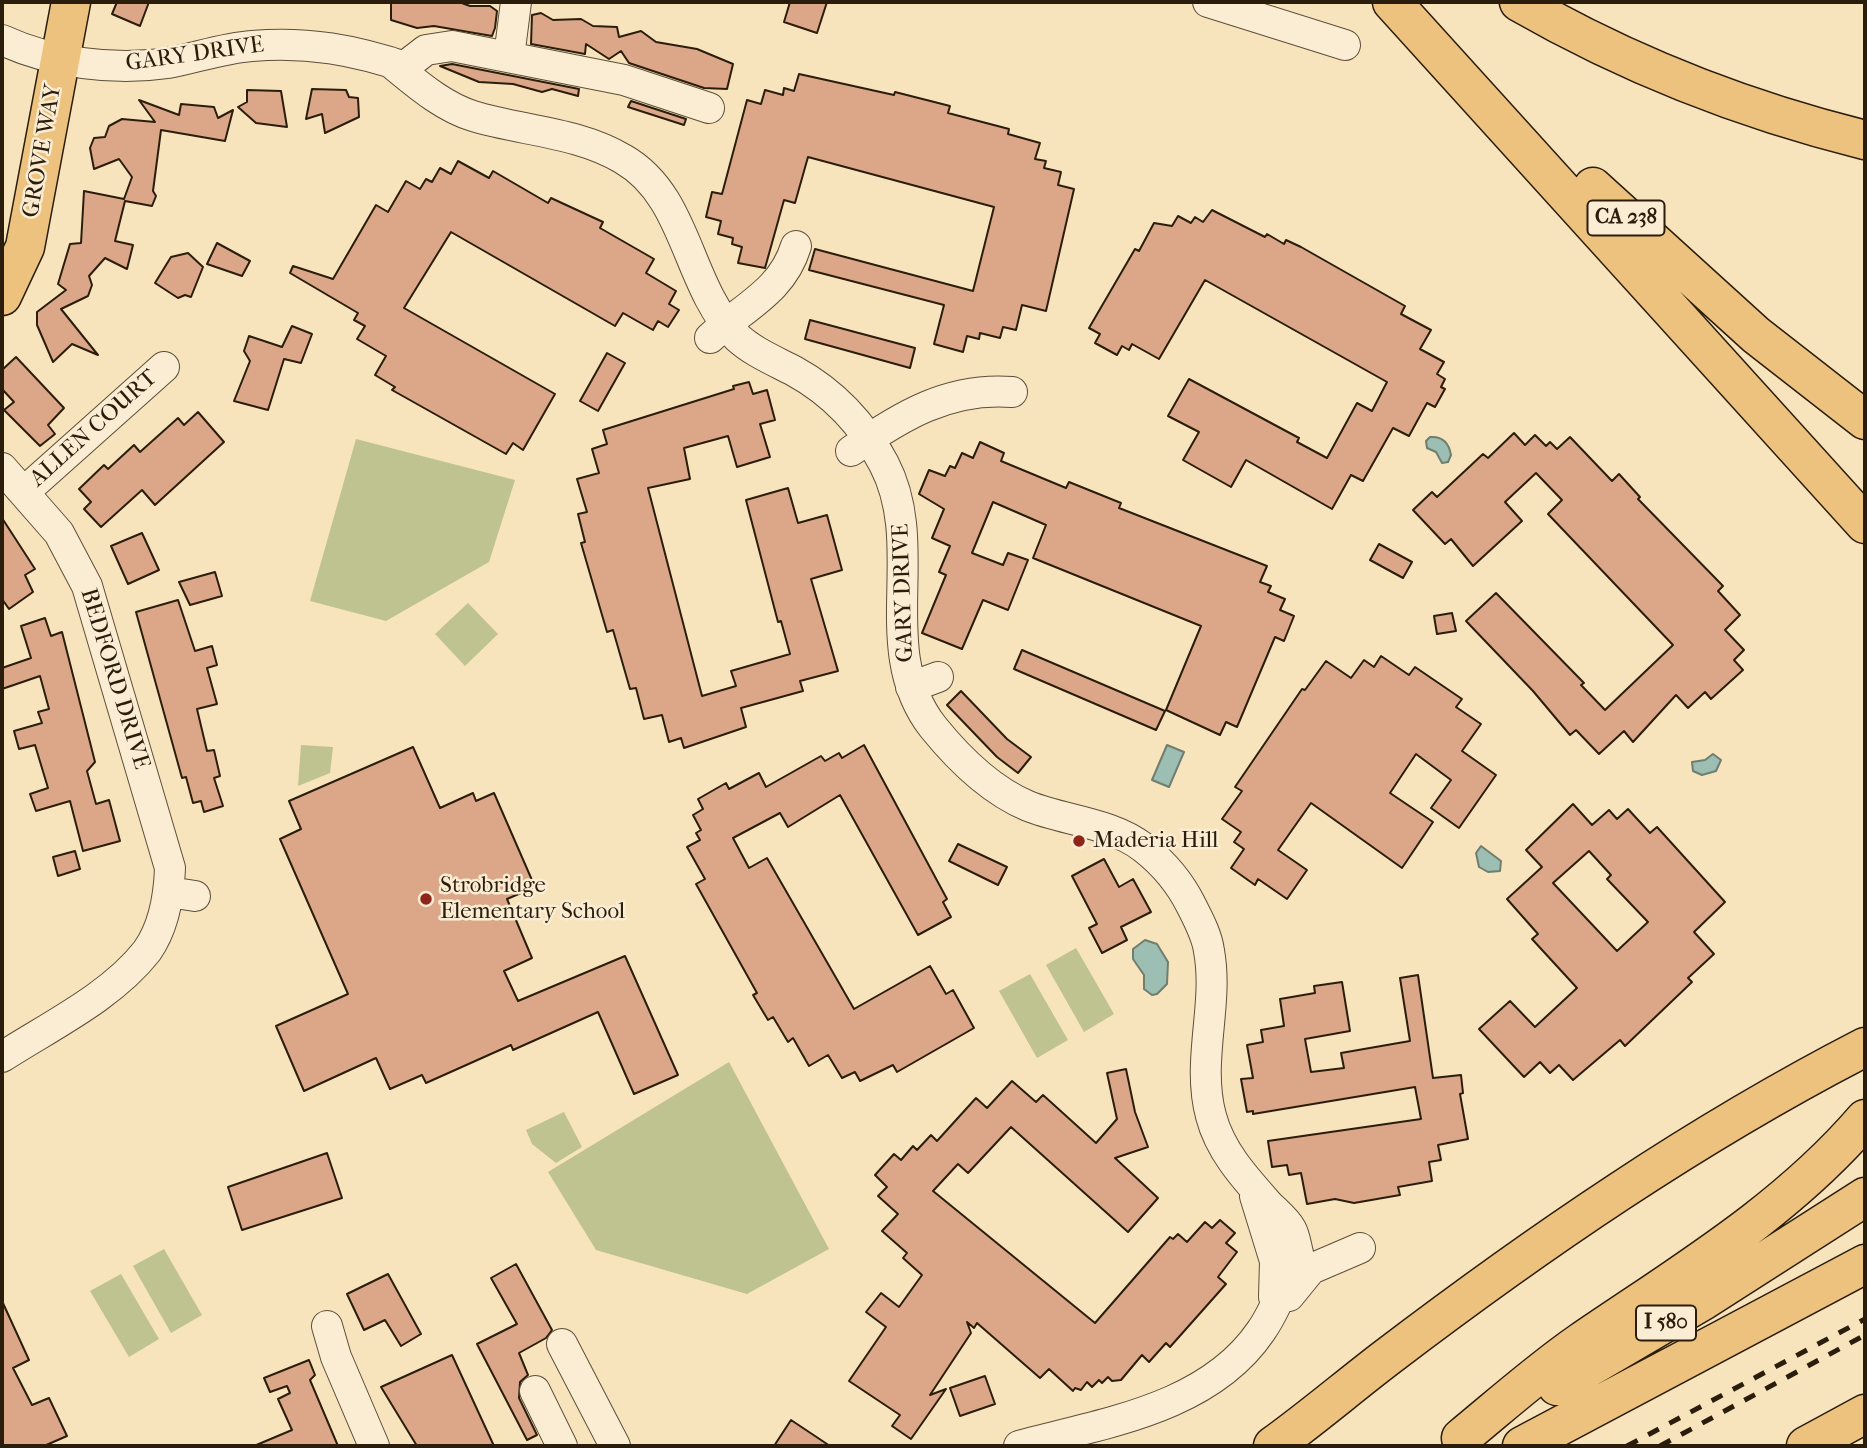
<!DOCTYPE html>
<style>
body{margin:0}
#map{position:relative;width:1867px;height:1448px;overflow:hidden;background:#f7e4bd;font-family:"IM FELL French Canon",serif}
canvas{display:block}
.frame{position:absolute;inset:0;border:4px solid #2b1d0b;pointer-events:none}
</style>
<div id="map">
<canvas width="1867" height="1448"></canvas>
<div class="frame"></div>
</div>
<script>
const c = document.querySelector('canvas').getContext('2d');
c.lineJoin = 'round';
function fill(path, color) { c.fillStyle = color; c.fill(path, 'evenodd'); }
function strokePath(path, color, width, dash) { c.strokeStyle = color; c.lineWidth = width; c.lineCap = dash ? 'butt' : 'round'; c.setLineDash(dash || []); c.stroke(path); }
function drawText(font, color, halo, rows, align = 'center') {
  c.font = font + ' "IM FELL French Canon",serif'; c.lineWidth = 5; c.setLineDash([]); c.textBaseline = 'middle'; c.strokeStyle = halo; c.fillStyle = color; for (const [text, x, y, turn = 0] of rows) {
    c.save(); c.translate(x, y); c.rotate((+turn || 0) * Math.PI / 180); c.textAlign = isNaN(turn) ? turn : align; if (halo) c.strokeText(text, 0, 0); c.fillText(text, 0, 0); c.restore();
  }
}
fill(new Path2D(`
 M356,439L515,480L489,562L386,621L310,601Z
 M468,603L498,634L465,666L435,634Z
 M301,745L333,747L330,773L298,786Z
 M1076,948L1114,1014L1084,1032L1046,965Z
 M1030,974L1068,1040L1037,1058L999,991Z
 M729,1062L829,1249L747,1294L596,1250L548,1172Z
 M564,1112L582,1147L556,1163L532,1144L526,1130Z
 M164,1249L202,1315L171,1333L133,1266Z
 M121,1274L159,1339L129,1357L90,1291Z`), '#bfc38f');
const water = new Path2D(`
 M1430,437C1443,436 1449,443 1451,455L1448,462L1442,463L1436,452L1427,448L1426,441Z
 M1167,745L1184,752L1169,787L1152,780Z
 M1713,754L1721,760L1716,771L1702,775L1693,771L1692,762L1705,760Z
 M1481,846L1501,861L1500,871L1488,872L1479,867L1476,853Z
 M1145,940L1157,944L1168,962L1167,984L1157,994L1152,995L1144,989V975L1133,959V949Z`);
fill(water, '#9dbeb2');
strokePath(water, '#6f7e6f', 2);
const building = new Path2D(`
 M117,2H149L140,26L112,14Z
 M391,2H459L470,6H490L497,11L495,28L492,36L434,26L417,28L391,20Z
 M790,2H827L817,33L784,22Z
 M541,13L553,20L581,19L593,26L617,27L619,37L641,31L656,42L697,49L733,64L727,89L704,88L629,63L621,51L609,59L586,44L585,54L531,44L532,15Z
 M452,64L579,89L578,96L552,89L542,92L513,84L479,82L440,66Z
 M799,74L894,95L895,92L950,106L948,113L1009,129L1008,134L1040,143L1035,159L1046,161L1044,168L1061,172L1058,185L1074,189L1046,311L1022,305L1016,330L1003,327L1000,338L980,333L979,339L967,336L963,352L934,344L944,305L809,270L815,249L973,291L994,207L808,157L795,203L784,200L765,268L738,263L742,247L732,244L733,238L718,234L721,221L706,217L712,192L722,194L747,100L761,104L765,90L783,95L784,88L794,91Z
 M312,89L346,90L349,97L358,98L359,117L325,133L322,114L306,119Z
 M247,90L281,91L287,127L256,123L238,107L247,102Z
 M139,100L179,115L181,104L214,107L218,118L233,110L225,141L161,130L153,191L156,196L152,206L125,201L115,241L133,245L127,269L105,258L89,276L92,285L88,296L61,309L98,355L72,344L53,362L37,325V312L66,290L58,284L70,244L81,243L84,191L124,199L132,177L119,159L94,169L90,148L94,138L105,137L109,126L122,119L155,122Z
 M631,101L686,119L684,125L628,107Z
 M458,161L489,178L493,171L548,203L551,198L603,222L600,228L654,259L646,273L676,291L669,304L679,310L668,327L658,321L653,330L623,313L615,326L451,232L404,308L555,394L523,450L513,443L506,454L392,390L395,387L375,375L386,356L357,339L365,326L354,320L358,313L290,273L293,266L333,279L376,205L388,212L406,181L420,189L426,179L432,182L440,168L451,174Z
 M1212,210L1265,237L1267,234L1284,244L1286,240L1301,247L1405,306L1401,314L1431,330L1420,349L1444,362L1437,374L1445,379L1441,387L1445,389L1435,407L1427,403L1409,436L1393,428L1363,481L1351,475L1332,509L1246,460L1231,487L1183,460L1199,432L1168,416L1189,379L1299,438L1297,442L1327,458L1357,403L1372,411L1387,382L1205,280L1159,359L1132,344L1129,350L1122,346L1117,355L1095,343L1100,334L1089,328L1135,249L1139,251L1154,223L1172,226L1178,216L1191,223L1195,217L1203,222Z
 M217,243L250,261L242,276L207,264Z
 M188,253L203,267L191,297L185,295L178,298L155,283L171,257Z
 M810,320L915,348L910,368L805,339Z
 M292,326L312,334L301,363L284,359L268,410L234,401L250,361L244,351L249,336L282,347Z
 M607,353L625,363L598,411L580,401Z
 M16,357L64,408L48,425L55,434L40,446L4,410L14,402L2,389V370Z
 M749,382L753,394L767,390L775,420L760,424L770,457L737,467L728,436L684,448L690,479L648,488L702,696L736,686L731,671L790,654L781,621L778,622L746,500L788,488L798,523L827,515L842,570L811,579L838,671L800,681L803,691L741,708L746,727L684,748L681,738L669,742L662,715L644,719L636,688L630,689L613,630L607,632L581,543L585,542L578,514L587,512L577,479L599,473L592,449L607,444L603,430L734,389L733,386Z
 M198,412L224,442L155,505L142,490L101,527L84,509L91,502L79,489L104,465L108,469L134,445L140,452L178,418L184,425Z
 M1514,433L1525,445L1535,435L1546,446L1550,442L1557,449L1570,437L1612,481L1619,474L1640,497L1638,499L1723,586L1718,591L1740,615L1725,630L1744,650L1734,660L1743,670L1711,699L1705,692L1688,708L1676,695L1633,742L1624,731L1599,754L1576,730L1570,735L1533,691L1466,621L1496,593L1584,683L1581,685L1605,710L1673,645L1548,514L1562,500L1536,473L1505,502L1522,521L1473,566L1451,539L1445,544L1413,510L1432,492L1437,497L1483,454L1488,458Z
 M980,442L1004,453L1001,461L1066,488L1069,482L1121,503L1119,508L1267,566L1260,582L1271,586L1268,592L1285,599L1280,610L1294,616L1284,641L1275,637L1237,727L1226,722L1220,735L1166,710L1201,626L1033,558L1046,525L993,502L972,553L1003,565L1008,553L1028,560L1008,610L983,600L962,649L922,633L946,575L939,572L950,546L932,538L944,509L919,494L929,470L945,476L950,466L955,468L962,453L973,458Z
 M2,518L35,569L25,575L33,592L9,609L2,599Z
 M142,533L159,570L128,584L111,546Z
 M1379,544L1412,562L1403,578L1370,560Z
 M215,572L222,596L190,605L179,582Z
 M178,600L195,651L212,646L217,665L207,668L217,704L197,709L207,751L214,750L220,776L214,778L223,806L204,812L201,801L193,803L186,777L182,778L136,612Z
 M1452,613L1456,631L1437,634L1434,616Z
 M45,618L51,636L62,632L95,762L87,771L96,804L109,800L120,841L83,851L70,801L36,811L30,794L48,788L35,745L19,749L14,731L42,723L38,712L49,709L40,676L2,689V668L31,658L21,626Z
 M1022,650L1165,711L1156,730L1014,669Z
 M1381,656L1409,675L1415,667L1462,699L1456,707L1481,724L1462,751L1496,775L1459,828L1431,808L1451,780L1416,754L1390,793L1433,822L1402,868L1311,803L1278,850L1307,870L1287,899L1258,879L1255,885L1231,868L1244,849L1234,842L1241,832L1222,819L1242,791L1235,787L1302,689L1305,690L1326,661L1351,678L1364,660L1374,667Z
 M961,691L1007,739L1031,757L1018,773L997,757L947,705Z
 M864,745L947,899L943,902L951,917L918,935L840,795L788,827L780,813L733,838L749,868L767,858L854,1009L930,966L946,994L953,990L974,1028L897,1072L893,1065L860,1081L855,1072L842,1078L828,1055L809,1066L793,1038L788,1042L773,1017L768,1020L753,995L757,993L696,884L705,879L687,847L700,840L696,833L701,830L693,815L703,809L698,799L726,783L729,789L759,773L766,787L821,756L825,761L839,753L842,758Z
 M413,747L440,808L473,793L476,801L494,793L535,887L507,899L532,958L504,971L518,1001L625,956L678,1075L634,1094L598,1012L513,1050L511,1045L426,1083L422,1075L390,1089L376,1058L304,1091L276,1026L348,994L280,839L301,829L289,801Z
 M1573,804L1592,825L1609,810L1617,819L1628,809L1650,833L1657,827L1725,902L1694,932L1714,954L1688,978L1692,982L1625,1046L1620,1040L1573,1080L1559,1065L1550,1073L1540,1062L1524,1077L1479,1029L1510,1001L1535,1027L1577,988L1532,939L1538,934L1507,899L1542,867L1526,850ZM1589,851L1611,875L1607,879L1648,922L1617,951L1553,883Z
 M958,844L1007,867L998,885L949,861Z
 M75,851L80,869L58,876L53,857Z
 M1104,859L1119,887L1133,879L1151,912L1121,927L1127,940L1102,953L1089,928L1097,924L1072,876Z
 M1418,975L1433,1078L1461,1075L1463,1093L1460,1094L1468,1139L1438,1145L1441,1160L1429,1162L1432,1181L1398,1187L1400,1195L1354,1203L1335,1199L1307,1204L1301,1173L1289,1175L1287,1165L1272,1167L1268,1141L1421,1119L1415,1087L1253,1114V1111L1247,1112L1241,1079L1253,1078L1247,1045L1263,1042L1261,1030L1284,1026L1280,999L1315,993L1314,986L1342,982L1350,1031L1305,1039L1311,1072L1344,1068L1341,1053L1410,1041L1400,978Z
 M1126,1069L1135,1112L1148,1147L1115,1158L1158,1198L1128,1232L1011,1127L968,1173L958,1164L933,1191L1095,1323L1170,1237L1173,1239L1178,1234L1187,1242L1205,1222L1212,1228L1220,1220L1235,1233L1226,1243L1237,1252L1218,1277L1226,1284L1170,1347L1166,1343L1149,1362L1142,1355L1121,1380L1112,1381L1108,1377L1102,1383L1099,1380L1092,1387L1087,1382L1081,1390L1075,1388L1073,1391L1049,1369L1040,1378L977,1323L974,1328L967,1322L971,1333L930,1395L946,1389L911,1439L892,1426L900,1415L849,1381L886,1327L866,1312L881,1293L899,1307L922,1275L903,1258L907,1253L882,1231L898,1214L878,1196L887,1187L875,1175L894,1154L901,1160L913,1146L917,1150L931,1135L937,1141L976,1098L987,1108L1012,1081L1036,1102L1043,1095L1096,1143L1117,1119L1107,1073Z
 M327,1153L342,1198L242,1230L228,1187Z
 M516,1264L552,1330L546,1338L519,1353L528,1375L520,1382L519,1398L537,1435L527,1440L477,1344L517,1324L491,1278Z
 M388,1274L421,1334L401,1346L385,1320L364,1330L347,1294Z
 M2,1301L29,1360L13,1368L32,1405L49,1398L67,1436L44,1446H2Z
 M452,1355L494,1446H417L381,1387Z
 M309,1360L315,1375L310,1380L338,1446H254L292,1430L278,1399L290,1393L287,1386L270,1392L264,1378Z
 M985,1376L995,1404L960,1416L950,1388Z
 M791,1420L830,1446H774Z`);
fill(building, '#dba788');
strokePath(building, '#2b1d0b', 2);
const minor = new Path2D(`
 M1208,2L1345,45
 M2,40C52,63 114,71 168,63C196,58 223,48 252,46C307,41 355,50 408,68
 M509,57L516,2
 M390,62C415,82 441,106 473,116C522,131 578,132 623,159C688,196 686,285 737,337C753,352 775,361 794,371C834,393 863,424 884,464C928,548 872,649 933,727C958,758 990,790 1028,806C1065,821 1110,822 1144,848C1163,863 1180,883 1191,905C1198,919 1207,935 1209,951C1219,1005 1196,1061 1211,1116C1220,1151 1245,1178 1269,1205C1276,1212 1286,1220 1291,1229C1295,1236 1296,1246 1298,1253C1287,1278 1277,1308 1261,1331C1208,1409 1103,1423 1019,1446
 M404,67L426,50L452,46L624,80L709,108
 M710,338C743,307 782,292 796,246
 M851,451C901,416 949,387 1012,392
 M2,468L59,533L87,586L170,868C169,897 164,927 147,951C111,997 50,1026 2,1057
 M24,492L164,367
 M911,687L938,677
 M169,892L195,896
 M1255,1196L1275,1261L1274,1297
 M1289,1296L1311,1269L1360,1248
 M327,1326L336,1357L374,1446
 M562,1344L615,1446
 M535,1391L562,1446`);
const major = new Path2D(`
 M2,296L25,247L71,2`);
const highway = new Path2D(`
 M1392,2L1865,524
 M1519,2C1627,64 1744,110 1865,140
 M1593,187L1756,335L1865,420
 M1557,1386L1704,1300L1865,1197
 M1461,1438C1500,1406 1539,1371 1581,1342C1682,1273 1785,1212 1865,1119
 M1273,1446C1312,1418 1348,1387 1386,1358C1537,1243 1696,1134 1865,1047
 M1522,1446L1865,1264
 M1806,1446L1865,1414`);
strokePath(minor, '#5e4f38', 32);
strokePath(major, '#2b1d0b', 41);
strokePath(highway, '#2b1d0b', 41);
strokePath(minor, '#faedd4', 30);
strokePath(major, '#ecc27e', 38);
strokePath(highway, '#ecc27e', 38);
strokePath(new Path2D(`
 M1627,1446L1865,1319
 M1660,1446L1865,1335`), '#2b1d0b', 5, [12, 12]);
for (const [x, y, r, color] of [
 [1079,841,7,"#8f2418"],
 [426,899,7,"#8f2418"]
]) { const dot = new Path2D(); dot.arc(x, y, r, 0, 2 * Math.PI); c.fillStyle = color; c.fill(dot); strokePath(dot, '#faedd4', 2.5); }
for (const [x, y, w] of [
 [1626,218,77],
 [1666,1323,60]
]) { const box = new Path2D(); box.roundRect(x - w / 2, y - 17.5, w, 35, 5); c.fillStyle = '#faedd4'; c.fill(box); strokePath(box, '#2b1d0b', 2); }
drawText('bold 21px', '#2b1d0b', null, [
 ["CA 238",1626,218],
 ["I 580",1666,1323]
]);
drawText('23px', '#2b1d0b', '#faedd4', [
 ["GARY DRIVE",195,55,-8],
 ["GROVE WAY",43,151,-80],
 ["ALLEN COURT",94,429,-42],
 ["GARY DRIVE",904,593,-92],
 ["BEDFORD DRIVE",114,679,73]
]);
drawText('23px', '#2b1d0b', '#faedd4', [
 ["Maderia Hill",1093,841],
 ["Strobridge",440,886],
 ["Elementary School",440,912]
], 'left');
</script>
